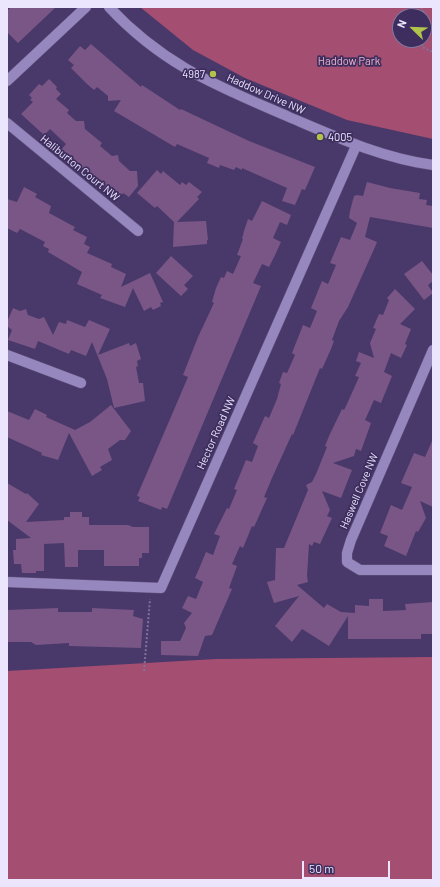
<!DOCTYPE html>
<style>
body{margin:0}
#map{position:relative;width:440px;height:887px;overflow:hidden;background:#48396a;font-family:Barlow,sans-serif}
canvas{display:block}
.frame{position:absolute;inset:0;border:8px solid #ebe5fd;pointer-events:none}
.north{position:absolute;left:392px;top:8px;width:40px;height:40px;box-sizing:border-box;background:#3e2e5f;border:1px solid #83779e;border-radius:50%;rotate:293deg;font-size:11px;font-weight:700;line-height:16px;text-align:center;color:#ebe5fd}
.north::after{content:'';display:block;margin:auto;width:14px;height:18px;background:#b2c34c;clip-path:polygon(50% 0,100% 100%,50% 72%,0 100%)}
.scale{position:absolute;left:302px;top:861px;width:88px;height:18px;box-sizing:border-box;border:2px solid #ebe5fd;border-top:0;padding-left:5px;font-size:12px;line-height:14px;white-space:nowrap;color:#ebe5fd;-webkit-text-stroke:3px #3e2e5f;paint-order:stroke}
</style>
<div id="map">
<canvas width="440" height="887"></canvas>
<div class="frame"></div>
<div class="north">N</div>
<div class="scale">50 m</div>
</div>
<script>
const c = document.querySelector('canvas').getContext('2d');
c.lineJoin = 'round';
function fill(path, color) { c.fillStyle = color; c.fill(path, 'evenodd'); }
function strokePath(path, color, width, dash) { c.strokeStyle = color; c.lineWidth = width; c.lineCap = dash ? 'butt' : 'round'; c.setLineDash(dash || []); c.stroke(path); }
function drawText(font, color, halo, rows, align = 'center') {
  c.font = font + ' Barlow,sans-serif'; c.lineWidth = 3.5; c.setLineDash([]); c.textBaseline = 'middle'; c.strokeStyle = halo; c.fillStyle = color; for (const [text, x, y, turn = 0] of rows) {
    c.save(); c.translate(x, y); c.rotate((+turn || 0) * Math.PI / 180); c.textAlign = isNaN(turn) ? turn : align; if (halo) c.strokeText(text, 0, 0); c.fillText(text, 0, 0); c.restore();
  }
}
fill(new Path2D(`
 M140,7H433V139L347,120L245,78L193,50ZM400,16H424V40H400Z
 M433,657V880H7V671L216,659Z`), '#a44e71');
fill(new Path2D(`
 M11,7H56L18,43L7,32V11Z
 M91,44L141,87L142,85L180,110L181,109L249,141L315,167L305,190L302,189L295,205L282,201L287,188L242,168V170L236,167L234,170L220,165L219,168L207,163L209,158L177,144L175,147L114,111L121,100L108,101V96L97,87L94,90L87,84L71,68L74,65L68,60L80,46L85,50Z
 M49,79L57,87L56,89L61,94L56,99L69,110L67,113L76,121H84L85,129L102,143L100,146L112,156L118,155L119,161L130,171H137L138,186L129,197L123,193L118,199L61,150L66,144L50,129L44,135L21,114L33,102L30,100L32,98L29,95L39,84L42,86Z
 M157,170L161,174L163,171L180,185L182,182L186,185L189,182L202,192L197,197L199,199L177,222L206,221L208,240H207V244L173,247L174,222L157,206L155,208L137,193Z
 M367,182L390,188L420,193L419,199L427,200L426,205L433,206V228L370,217L365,237L377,242L375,247L348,307L339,321L332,340L334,341L331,349L322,369L320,368L293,435L292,434L272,478L264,497L267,498L254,527L252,526L243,548L240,546L232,564L237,566L229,588L232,589L212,635L205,636L198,656L161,655V641H180L186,628L184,623L192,613L182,608L188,596L196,599L203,582L195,578L201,564L206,552L213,555L220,536L214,534L227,508L229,509L237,490L234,489L246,460L252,462L258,446L253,443L265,416L269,418L277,399L281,384L279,383L283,372L287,373L295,355L292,353L303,325L310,328L317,311L311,308L322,281L328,284L336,265L330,263L341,237L350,240L357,223L349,218L350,211L354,196L357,195L363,196Z
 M24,187L37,194L35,197L51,206L49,213L75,227L73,230L87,237L84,244L90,247L87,253L112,264L111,267L126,274L121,287L150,273L163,302L160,303L161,306L153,310L151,307L144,311L133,288L125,307L100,298L102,295L77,284L82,272L48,252L49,249L43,246L45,242L20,229L17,233L7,228V199L17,202Z
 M262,201L291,215L287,225L280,222L273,238L281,242L276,253L269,267L262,264L253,283L261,286L167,509L162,507L161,510L138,501L140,497L137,496L188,377L183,375L198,337L214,303L212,302L216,288L221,277L224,278L227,271L233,274L241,256L237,255L243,239H242L244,231L248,219L252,221Z
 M171,256L193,276L184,285L188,289L181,296L156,273Z
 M422,261L433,275V281L428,285L433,293L424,300L404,274Z
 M395,289L415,309L400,324L411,329L405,344L407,345L401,358L391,353L384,372L392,376L381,403L374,400L365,420L371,423L361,451L356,449L354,456L333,463L352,470L341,498L322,491L330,510L327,516L332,518L320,544L314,542L312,546L309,544L307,576L308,582L297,585L324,608L327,604L341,612L355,613V605L369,606V599H383V611L406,610L405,604L433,602V634H421V639H348V616L329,646L302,629L292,642L275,626L299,596L274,603L267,582L275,580L276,548H284L308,490L306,485L312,482L316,474L327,447L325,446L329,436L342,409L344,410L347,404L359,377L355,376L361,363L356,361L359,352L374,358L370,343L376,329L373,328L379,314L383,315L389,300L387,298Z
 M13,308L20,311L26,309L28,315L39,319L44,317L53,335L59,322L66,324L67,320L85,327L89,320L110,329L98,355L129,343L130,346L136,343L141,359L137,361L138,366L136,367L139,383H143L145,401L114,408L107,379L92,342L86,356L71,350L69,354L38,341L35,349L8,340L12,330L7,326V322Z
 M111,405L131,431L125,440H120L108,449L112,460L100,467L102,470L92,476L69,433L58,460L41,455L42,453L7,437V411L29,420L35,409L47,415L46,417L75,430L90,422Z
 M433,439V507L420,501L426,518L418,532L416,531L406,556L384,546L388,536L380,533L391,505L402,510L412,487L401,483L414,453L425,457Z
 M7,483L26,494L27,493L39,504L26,522L64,520V517H70V512H82V517H89V525H128L133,527H149V553H142V558H139V566H104V550H78V567H65L64,543L44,544V571H36V573H22L21,564H14L13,550H16V539L31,538L7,520Z
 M58,608V612H92V608L134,610L133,616L143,619L141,648L69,646V643L36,645L31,642H7V610Z`), '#795686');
const minor = new Path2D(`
 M109,7C164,66 218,86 289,117C336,137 382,158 433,165
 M7,81L86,7
 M7,123L138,231
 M433,350L351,540L347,553V562L360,570H433
 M7,355L81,383
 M7,582L161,588L356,146`);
strokePath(minor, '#64567e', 11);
strokePath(new Path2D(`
 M421,7L431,28L424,37
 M423,40L422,47L433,52
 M144,671L150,599`), '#7f739c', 2, [2, 2]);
strokePath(minor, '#9687bf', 10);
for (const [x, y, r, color] of [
 [213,74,4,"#b2c34c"],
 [320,137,4,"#b2c34c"]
]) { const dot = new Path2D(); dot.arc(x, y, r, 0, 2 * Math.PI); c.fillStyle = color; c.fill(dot); strokePath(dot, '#3e2e5f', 1.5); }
drawText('11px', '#f0b7ca', '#3e2e5f', [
 ["Haddow Park",349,61]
]);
drawText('11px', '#ebe5fd', '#3e2e5f', [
 ["4987",205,74],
 ["4005",328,137,"left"]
], 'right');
drawText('11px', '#ebe5fd', '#3e2e5f', [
 ["Haddow Drive NW",266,94,24],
 ["Haliburton Court NW",80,168,39],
 ["Hector Road NW",216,433,-66],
 ["Haswell Cove NW",359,491,-67]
]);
</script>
